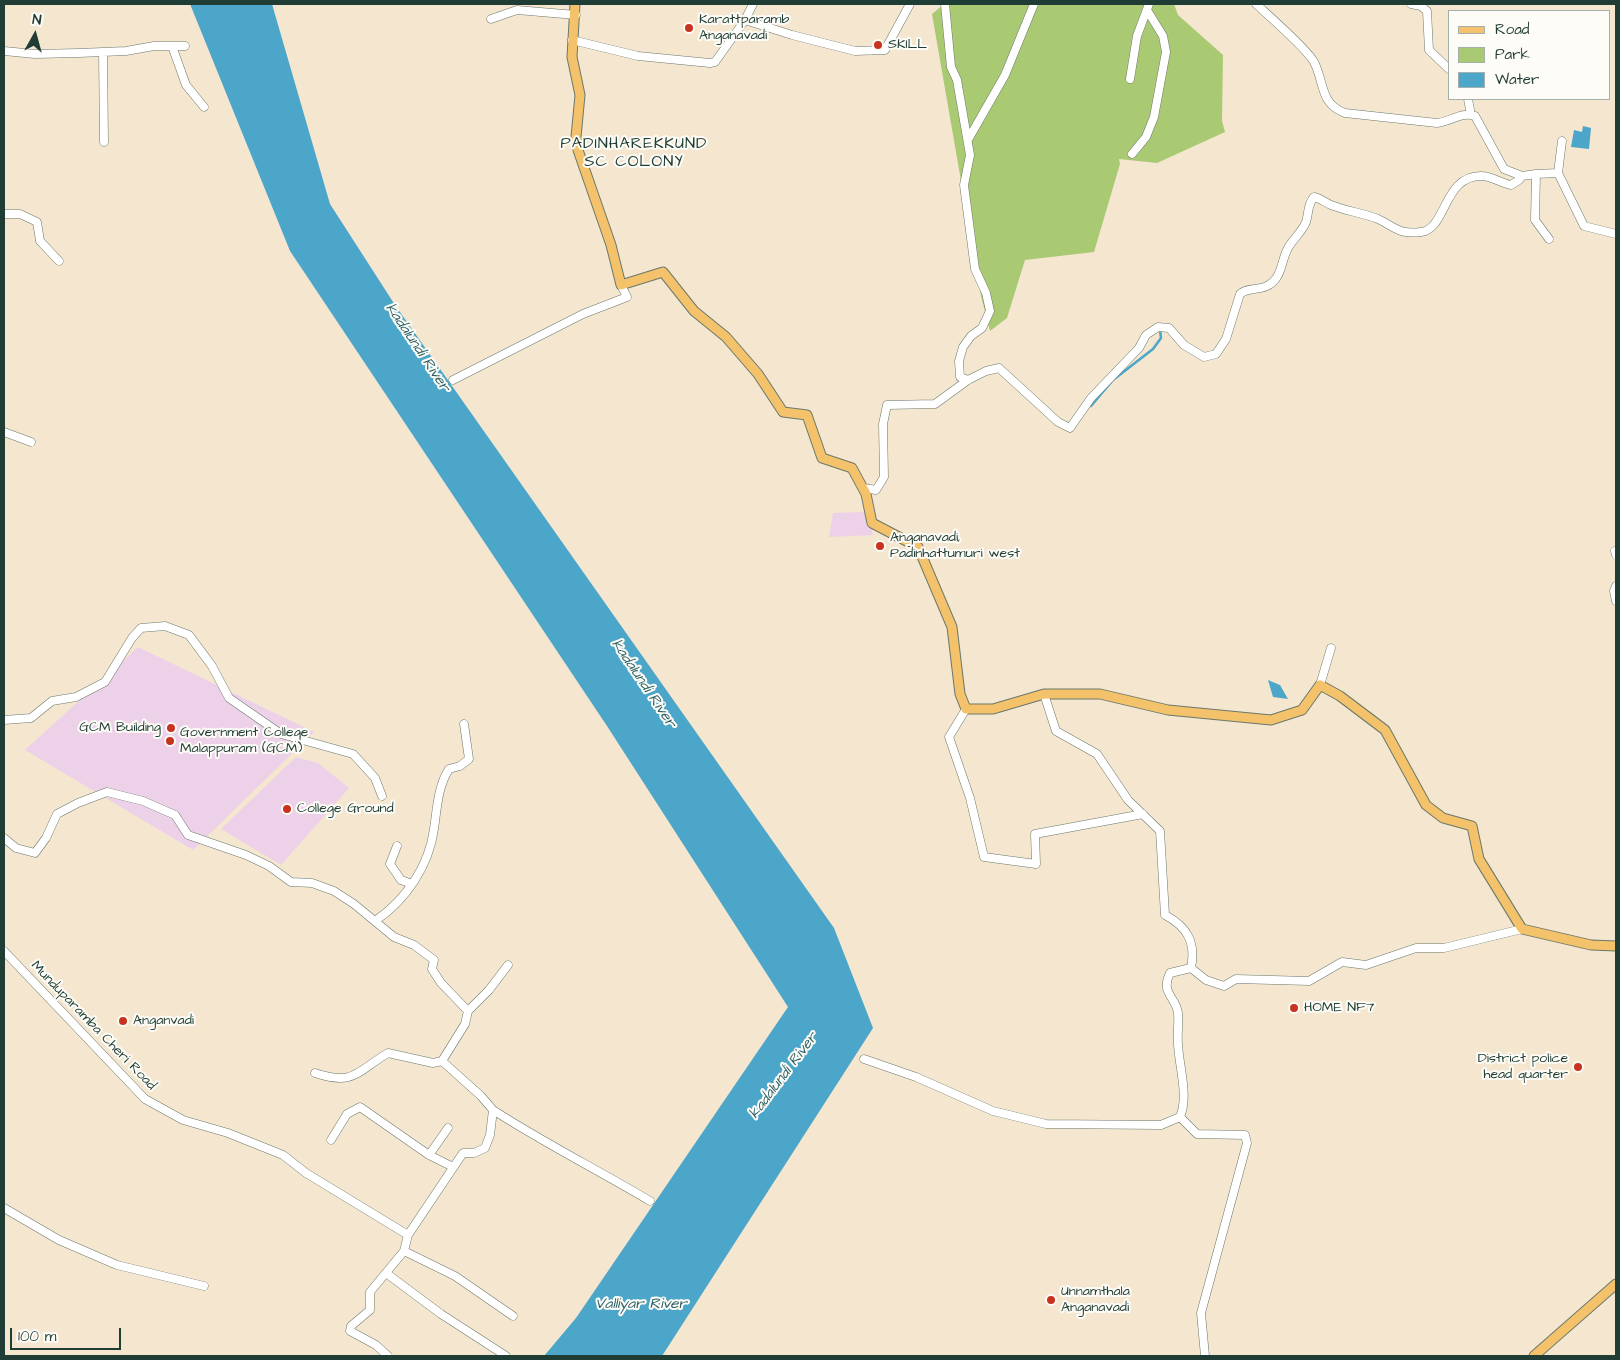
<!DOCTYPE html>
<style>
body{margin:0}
#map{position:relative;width:1620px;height:1360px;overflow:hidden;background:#f5e6d0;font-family:"Architects Daughter",sans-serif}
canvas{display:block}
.frame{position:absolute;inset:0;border:5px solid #1f3d34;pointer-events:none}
.legend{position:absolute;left:1448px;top:10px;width:162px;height:90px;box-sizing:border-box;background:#fdfcf7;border:1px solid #a4b0a9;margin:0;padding:6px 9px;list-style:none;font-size:15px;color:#1f3d34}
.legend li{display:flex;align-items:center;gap:10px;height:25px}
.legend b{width:25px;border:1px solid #a4b0a9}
.north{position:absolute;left:10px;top:10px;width:50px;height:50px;-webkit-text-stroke:4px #fdfcf7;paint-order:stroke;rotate:7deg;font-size:14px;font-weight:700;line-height:20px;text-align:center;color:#1f3d34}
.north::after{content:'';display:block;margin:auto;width:18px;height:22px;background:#1f3d34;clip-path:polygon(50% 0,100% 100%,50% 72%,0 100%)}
.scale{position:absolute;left:10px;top:1328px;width:111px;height:22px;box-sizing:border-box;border:2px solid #1f3d34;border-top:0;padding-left:6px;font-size:15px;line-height:18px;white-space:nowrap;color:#1f3d34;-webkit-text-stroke:4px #fdfcf7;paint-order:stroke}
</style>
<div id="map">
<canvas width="1620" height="1360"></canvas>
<div class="frame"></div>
<ul class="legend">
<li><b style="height:6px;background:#f3c26a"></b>Road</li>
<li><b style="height:14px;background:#a9ca72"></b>Park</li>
<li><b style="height:14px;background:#4ca6c9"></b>Water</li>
</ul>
<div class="north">N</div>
<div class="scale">100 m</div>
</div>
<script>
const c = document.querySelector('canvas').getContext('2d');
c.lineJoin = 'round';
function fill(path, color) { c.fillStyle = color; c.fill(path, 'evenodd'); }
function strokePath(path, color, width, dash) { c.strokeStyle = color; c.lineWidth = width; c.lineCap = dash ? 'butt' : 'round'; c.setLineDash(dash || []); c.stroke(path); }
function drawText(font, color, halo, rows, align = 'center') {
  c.font = font + ' "Architects Daughter",sans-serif'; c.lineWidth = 4; c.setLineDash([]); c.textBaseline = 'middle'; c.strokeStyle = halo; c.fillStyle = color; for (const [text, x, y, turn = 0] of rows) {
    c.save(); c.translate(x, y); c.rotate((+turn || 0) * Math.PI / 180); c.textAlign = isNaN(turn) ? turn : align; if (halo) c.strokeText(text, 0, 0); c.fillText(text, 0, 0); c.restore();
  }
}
fill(new Path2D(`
 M867,512L873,535L829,537L833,513Z
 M138,647L314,732L193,850L25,750Z
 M296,757L318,763L349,788L281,865L221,829Z`), '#edd1e9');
fill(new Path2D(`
 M944,4H1174L1178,15L1223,55L1222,121L1225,132L1157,163L1119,159L1120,164L1094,252L1025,260L1007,318L990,331L981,296L932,14Z`), '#a9ca72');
fill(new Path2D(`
 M190,4H272L330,204L395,305L834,928L873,1028L662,1356H544L576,1318L788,1007L607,726L290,251Z
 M1583,126L1591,128L1589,149L1571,147L1574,130L1582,132Z
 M1268,680L1280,685L1288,699L1273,697Z`), '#4ca6c9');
strokePath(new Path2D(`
 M1091,406L1113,380L1153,349L1161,338L1160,330`), '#4ca6c9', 2.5);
const minor = new Path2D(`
 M945,4L951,67L957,80L970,155L964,185L975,269L986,293L990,311L982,328L971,336L963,347L959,361L960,377L968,380
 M1256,4C1269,16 1307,49 1314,62C1325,83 1319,103 1345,113L1437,123C1450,122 1462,111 1475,116L1504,169L1522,176L1536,174
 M1411,4L1421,6L1427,11L1429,50L1449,69
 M491,19L517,10L576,15
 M745,20L753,4
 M572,40L638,56L710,63L715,62L745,20L792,35L855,51L885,50L910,4
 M172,46L186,85L204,107
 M4,51L35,54L79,53L126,51L154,46H185
 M103,52L104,142
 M1130,79L1137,36L1149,4
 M1468,99L1471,115
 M969,138L1005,75L1034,4
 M1132,154L1146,137L1154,117L1166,52L1163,36L1147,10
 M1558,173L1584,226L1616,234
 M4,214H20L37,222L40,241L59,261
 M1549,239L1535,220L1536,174L1558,173L1562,141
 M453,380L583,314L627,297L621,285
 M4,432L31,442
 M863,488L876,490L884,477L883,424L887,405L935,404L968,380L986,371L999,368L1058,422L1070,428L1091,398L1139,348L1146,335L1158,327L1169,328L1184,345L1204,357L1216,354L1226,339L1240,294C1249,285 1266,294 1277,277C1282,269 1283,257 1288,248C1293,239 1302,232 1306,222C1309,213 1307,205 1314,197C1320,198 1324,202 1331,205C1346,211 1363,213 1378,219C1395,227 1399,235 1421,232C1447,229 1443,175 1482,176C1491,176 1501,183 1511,185L1519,180L1522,176
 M1615,551L1616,555
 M1616,586L1614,591L1616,601
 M1320,685L1331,648
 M1044,694L1056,731L1097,754L1128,800L1160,831L1165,915C1188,927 1196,943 1191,968L1206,980L1224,986L1236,979L1309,981L1342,962L1366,965L1416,948H1444L1522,929
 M966,709L949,737L970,798L984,857L1036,864L1035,834L1143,814
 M4,720L31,718L52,701L76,697L105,682L132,638L141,628L165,626L189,635L212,666L229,698L281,734L353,754L375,778L382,796
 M4,838L16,848L35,853L46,838L57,814L78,803L107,792L143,801L175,815L188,835L246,855L269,866L291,882L312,883L334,891L354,904L394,937L414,945L434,960L432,969L441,983L468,1011L465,1024L442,1061L481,1096L493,1110L490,1135L485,1148L474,1153H463L408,1235L404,1251L370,1292V1310L351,1326L350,1331L376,1345L388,1356
 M397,846L390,864L401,880L412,884
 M375,921C406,900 429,866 434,829C437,808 438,786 449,769L460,766L469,759L464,724
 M4,951L145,1099L183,1120L228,1133L283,1155L306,1173L408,1235
 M468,1011L489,990L508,965
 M864,1059L916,1077L993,1111L1046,1124L1161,1125L1180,1117C1189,1096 1179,1067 1178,1044C1177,1034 1179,1023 1178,1013C1176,997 1160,993 1170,973L1191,968
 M315,1073C354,1086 356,1072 388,1053L433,1063L442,1061
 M493,1110C544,1143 598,1170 650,1201
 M1180,1117L1197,1134L1245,1135L1247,1143L1201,1313L1205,1356
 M331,1140L347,1114L360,1107L429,1155L453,1167
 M429,1155L448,1128
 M4,1208L59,1240L117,1265L204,1286
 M404,1251L455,1276L513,1316
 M386,1273L441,1314L506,1356`);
const major = new Path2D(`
 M575,4L572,57L580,95L576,137L578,150L611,245L621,285L663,272L694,311L726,337L758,374L783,412L807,415L822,458L852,468L866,494L872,523L918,547L952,627L960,694L966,709H993L1044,694H1100L1168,710L1271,720L1302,710L1320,685L1340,696L1385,730L1426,805L1443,818L1472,826L1479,859L1522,929L1591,945L1616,946
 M1534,1356L1616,1284`);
strokePath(minor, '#6a786b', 9);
strokePath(major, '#6a786b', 11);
strokePath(minor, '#fff', 8);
strokePath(major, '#f3c26a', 9);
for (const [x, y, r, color] of [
 [689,28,5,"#c8321e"],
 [878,45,5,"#c8321e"],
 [880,546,5,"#c8321e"],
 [171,728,5,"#c8321e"],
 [170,741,5,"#c8321e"],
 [287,809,5,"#c8321e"],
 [1294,1008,5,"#c8321e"],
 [123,1021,5,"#c8321e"],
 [1578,1067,5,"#c8321e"],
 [1051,1300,5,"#c8321e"]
]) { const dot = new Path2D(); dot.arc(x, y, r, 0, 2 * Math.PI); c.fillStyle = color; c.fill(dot); strokePath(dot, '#fdfcf7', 2); }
drawText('14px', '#1f3d34', '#fdfcf7', [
 ["Karattparamb",699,20],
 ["Anganavadi",699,36],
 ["SKILL",888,45],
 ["Anganavadi,",890,538],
 ["Padinhattumuri west",890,554],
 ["GCM Building",161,728,"right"],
 ["Government College",180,733],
 ["Malappuram (GCM)",180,749],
 ["College Ground",297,809],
 ["HOME NF7",1304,1008],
 ["Anganvadi",133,1021],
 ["District police",1568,1059,"right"],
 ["head quarter",1568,1075,"right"],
 ["Unnamthala",1061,1292],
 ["Anganavadi",1061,1308]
], 'left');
drawText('14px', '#1f3d34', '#fdfcf7', [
 ["Munduparamba Cheri Road",93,1026,46]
]);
drawText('italic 15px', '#2f6268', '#fdfcf7', [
 ["kadalundi River",417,348,56],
 ["kadalundi River",643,684,56],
 ["kadalundi River",784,1076,-53],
 ["Valliyar River",641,1305]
]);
c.letterSpacing = '1px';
drawText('16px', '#1f3d34', '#fdfcf7', [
 ["PADINHAREKKUND",634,145],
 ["SC COLONY",634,163]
]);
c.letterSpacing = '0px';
</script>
